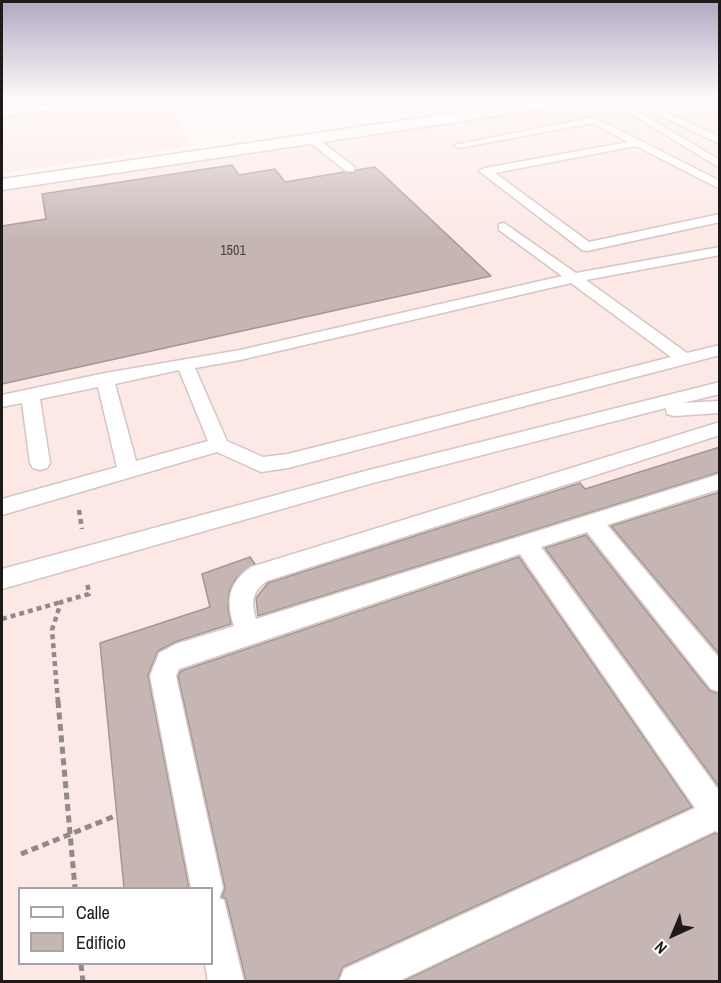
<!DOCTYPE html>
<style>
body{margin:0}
#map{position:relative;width:721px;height:983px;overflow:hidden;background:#fef5f3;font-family:"Archivo Narrow",sans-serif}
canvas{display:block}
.frame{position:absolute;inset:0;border:3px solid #1f1a19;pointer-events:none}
.legend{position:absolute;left:18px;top:887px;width:195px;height:78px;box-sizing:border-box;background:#fff;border:2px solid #a5a3a3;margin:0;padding:8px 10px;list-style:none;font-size:18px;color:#1f1a19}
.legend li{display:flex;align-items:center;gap:12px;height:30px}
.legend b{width:30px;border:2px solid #a5a3a3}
.north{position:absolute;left:643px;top:905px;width:60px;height:60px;-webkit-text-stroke:4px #fff;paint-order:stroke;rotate:224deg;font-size:16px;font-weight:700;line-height:24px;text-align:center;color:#1f1a19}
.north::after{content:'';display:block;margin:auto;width:21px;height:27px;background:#1f1a19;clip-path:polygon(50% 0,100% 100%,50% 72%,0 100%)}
</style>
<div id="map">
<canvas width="721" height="983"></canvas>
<div class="frame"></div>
<ul class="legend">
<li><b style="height:8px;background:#fff"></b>Calle</li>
<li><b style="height:16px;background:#c5b6b3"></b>Edificio</li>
</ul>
<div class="north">N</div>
</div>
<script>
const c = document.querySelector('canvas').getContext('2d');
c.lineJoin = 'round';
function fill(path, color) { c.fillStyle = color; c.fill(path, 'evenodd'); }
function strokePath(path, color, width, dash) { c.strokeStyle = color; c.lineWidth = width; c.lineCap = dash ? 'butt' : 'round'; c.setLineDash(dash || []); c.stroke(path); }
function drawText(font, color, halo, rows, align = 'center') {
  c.font = font + ' "Archivo Narrow",sans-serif'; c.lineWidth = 6; c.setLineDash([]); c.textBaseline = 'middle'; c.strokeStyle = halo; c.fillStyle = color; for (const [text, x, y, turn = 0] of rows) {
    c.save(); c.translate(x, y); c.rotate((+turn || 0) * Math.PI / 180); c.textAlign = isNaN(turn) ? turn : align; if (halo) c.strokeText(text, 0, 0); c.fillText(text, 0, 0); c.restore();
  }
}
fill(new Path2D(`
 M2,100H167L191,146L2,173Z
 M409,100H532L431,116Z
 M644,100H719V981H2V191L519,113ZM20,888H212V964H20Z`), '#fce8e5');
const building = new Path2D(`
 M232,165L239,175L275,169L285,182L344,172L354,173L356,170L375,167L491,276L2,384V226L46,219L42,194Z
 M720,447V472L258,616L256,598L268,583L580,483L585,489Z
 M720,492V655L611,526Z
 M586,535L709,690L720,694V788L545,548Z
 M250,557L255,564L236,578L229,592L228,609L231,624L175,642L158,651L148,675L189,888H124L100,643L210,607L202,574Z
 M519,557L692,807L343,967L337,981H246L226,899L222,897L225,888L178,676L181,671Z
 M715,833L720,835V981H403Z`);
fill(building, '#c5b6b3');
strokePath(building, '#a59694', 1.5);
const service = new Path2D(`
 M85,100H112L2,117V111Z
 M608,100H619L720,160V168Z
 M628,100H640L720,137V144Z
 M696,100H709L720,104V111Z
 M594,117L720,181V189L636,146L495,173L589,242L720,214V222L587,251L582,250L479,171L485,168L628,142L593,123L459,148L454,145Z
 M308,137H316L354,167V171H346L308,141Z
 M504,223L576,273L720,247V255L586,280L687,353L720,345V355L288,468L261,472L217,452L2,515V499L117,467L98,387L40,399L50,463L47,468L40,470L33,468L30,463L22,403L2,407V395L105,373L240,350L562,276L499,230V224ZM571,283L671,357L288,454L263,457L227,441L195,368L240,360ZM179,370L208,441L136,461L115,384Z
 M720,382V394L683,403L720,401V413L674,416L667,414L666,408L369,484L2,589V569L369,470Z
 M720,422V435L267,581C252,592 251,601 256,619L720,474V489L607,525L720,659V692L711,689L587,532L541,547L720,792V833L715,831L397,982H339L344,969L695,808L520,554L179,669L176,676L223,888L219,898L224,900L244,982H208L205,964H212V888H191L150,676L159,653L176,644L234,626C226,601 228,583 251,567Z`);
const minor = new Path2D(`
 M544,100H583L576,104L2,190V179Z`);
strokePath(service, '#d5c5c3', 3);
strokePath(minor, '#d5c5c3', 3);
strokePath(new Path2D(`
 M79,510L82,529
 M2,619L61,602
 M58,702L52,630L61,602L89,594L87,581`), '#918a88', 4.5, [5, 4]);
strokePath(new Path2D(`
 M58,701L75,888
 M81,964L83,982`), '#918a88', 5, [7, 4.5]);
fill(service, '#fff');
fill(minor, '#fff');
strokePath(new Path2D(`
 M21,854L115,816`), '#918a88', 5, [7, 4.5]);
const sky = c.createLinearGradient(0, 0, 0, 238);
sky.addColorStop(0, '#b1a8c2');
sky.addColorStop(0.42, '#fffafa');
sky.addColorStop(1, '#fffafa00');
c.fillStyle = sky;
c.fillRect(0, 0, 721, 238);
drawText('14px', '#484140', null, [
 ["1501",233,251]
]);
</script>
